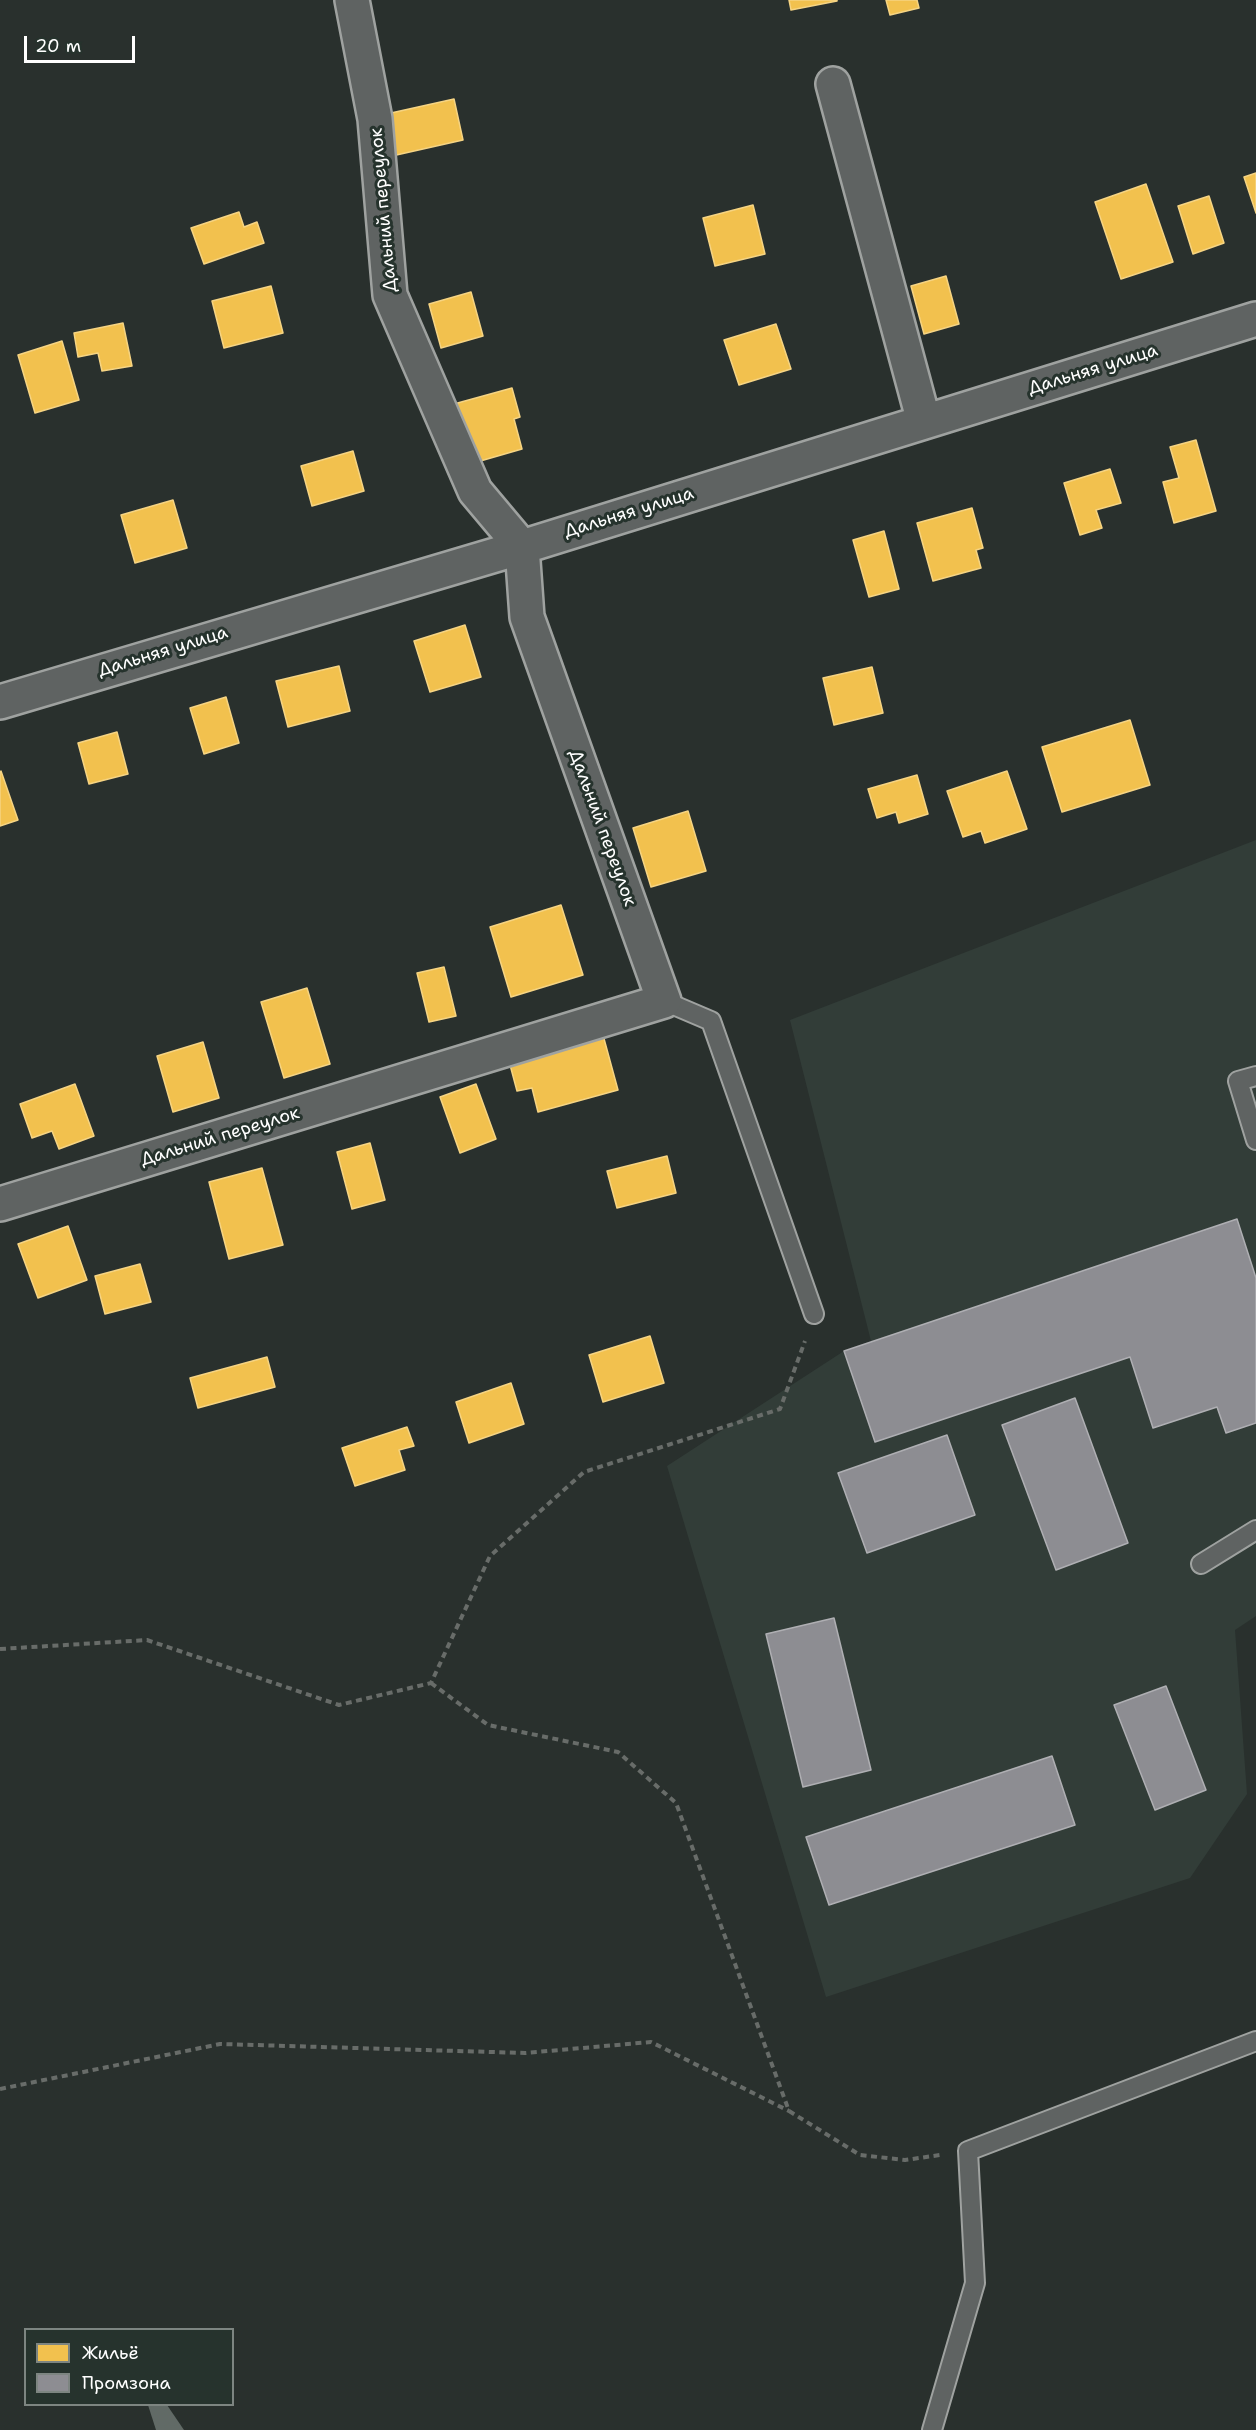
<!DOCTYPE html>
<meta charset="utf-8">
<style>
body{margin:0}
#map{position:relative;width:1256px;height:2430px;overflow:hidden;background:#29302d;font-family:"Shantell Sans",sans-serif}
canvas{display:block}
.legend{position:absolute;left:24px;top:2328px;width:210px;height:78px;box-sizing:border-box;background:#26332d;border:2px solid #7d8581;margin:0;padding:8px 10px;list-style:none;font-size:18px;color:#fff}
.legend li{display:flex;align-items:center;gap:12px;height:30px}
.legend b{width:30px;border:2px solid #7d8581}
.scale{position:absolute;left:24px;top:36px;width:111px;height:27px;box-sizing:border-box;border:3px solid #fff;border-top:0;padding-left:8px;font-size:18px;line-height:21px;white-space:nowrap;color:#fff;-webkit-text-stroke:4px #26332d;paint-order:stroke}
</style>
<div id="map">
<canvas width="1256" height="2430"></canvas>
<ul class="legend">
<li><b style="height:16px;background:#f2c14e"></b>Жильё</li>
<li><b style="height:16px;background:#8d8d92"></b>Промзона</li>
</ul>
<div class="scale">20 m</div>
</div>
<script>
const c = document.querySelector('canvas').getContext('2d');
c.lineJoin = 'round';
function fill(path, color) { c.fillStyle = color; c.fill(path, 'evenodd'); }
function strokePath(path, color, width, dash) { c.strokeStyle = color; c.lineWidth = width; c.lineCap = dash ? 'butt' : 'round'; c.setLineDash(dash || []); c.stroke(path); }
function drawText(font, color, halo, rows, align = 'center') {
  c.font = font + ' "Shantell Sans",sans-serif'; c.lineWidth = 6; c.setLineDash([]); c.textBaseline = 'middle'; c.strokeStyle = halo; c.fillStyle = color; for (const [text, x, y, turn = 0] of rows) {
    c.save(); c.translate(x, y); c.rotate((+turn || 0) * Math.PI / 180); c.textAlign = isNaN(turn) ? turn : align; if (halo) c.strokeText(text, 0, 0); c.fillText(text, 0, 0); c.restore();
  }
}
fill(new Path2D(`
 M1256,840V1616L1235,1630L1247,1794L1190,1878L826,1997L667,1466L844,1351L872,1345L790,1020Z`), '#323d38');
fill(new Path2D(`
 M148,2405H167L184,2430H156Z`), '#616a66');
const homes = new Path2D(`
 M789,0H837V1L791,10Z
 M886,0H917L919,8L890,15Z
 M454,99L463,140L392,156L382,115Z
 M1256,173V213L1244,177Z
 M1146,184L1173,262L1121,279L1095,202Z
 M1209,196L1224,243L1193,254L1178,206Z
 M753,205L765,254L715,266L703,218Z
 M239,212L244,227L257,222L264,243L204,264L191,228Z
 M946,276L959,324L924,334L911,286Z
 M271,286L283,333L224,348L212,301Z
 M471,292L483,336L441,348L429,304Z
 M123,323L132,366L102,371L98,353L78,357L74,333Z
 M776,324L791,369L739,385L724,340Z
 M62,341L79,400L35,413L18,355Z
 M512,388L520,417L514,419L522,449L470,464L454,404Z
 M1196,440L1216,511L1174,523L1163,482L1179,478L1170,447Z
 M353,451L364,491L312,506L301,466Z
 M1110,469L1121,503L1096,510L1102,528L1080,535L1064,483Z
 M173,500L187,548L135,563L121,515Z
 M972,508L983,548L976,550L981,568L933,581L917,523Z
 M884,531L899,589L869,597L853,540Z
 M465,625L481,677L430,692L414,641Z
 M339,666L350,711L288,727L276,681Z
 M872,667L883,713L834,725L823,678Z
 M226,697L239,743L204,754L190,708Z
 M1130,720L1150,785L1062,812L1042,747Z
 M117,732L128,774L89,784L78,743Z
 M1,771L18,820L0,826V772Z
 M1007,771L1027,829L985,843L981,831L963,837L947,791Z
 M917,775L928,814L899,823L896,812L877,818L868,789Z
 M688,811L706,871L651,887L633,828Z
 M561,905L583,975L511,997L490,927Z
 M444,967L456,1016L429,1022L417,973Z
 M307,988L330,1064L284,1078L261,1002Z
 M603,1035L618,1090L538,1112L532,1088L517,1091L509,1061Z
 M203,1042L219,1098L173,1112L157,1056Z
 M75,1084L94,1136L59,1149L52,1131L32,1138L20,1104Z
 M476,1084L496,1139L460,1153L440,1097Z
 M370,1143L385,1200L352,1209L337,1152Z
 M667,1156L676,1193L617,1208L607,1171Z
 M262,1168L283,1245L229,1259L209,1182Z
 M68,1226L87,1280L38,1298L18,1244Z
 M140,1264L151,1302L105,1314L95,1276Z
 M650,1336L664,1383L603,1402L589,1355Z
 M267,1357L275,1387L198,1408L190,1378Z
 M511,1383L524,1424L469,1443L456,1402Z
 M407,1427L414,1446L399,1450L405,1470L355,1486L342,1448Z`);
fill(homes, '#f2c14e');
strokePath(homes, '#f6d483', 1.5);
const industry = new Path2D(`
 M1237,1219L1256,1278V1423L1226,1433L1217,1407L1153,1428L1130,1357L875,1442L844,1351Z
 M1075,1398L1128,1543L1056,1570L1002,1425Z
 M947,1435L975,1515L867,1553L838,1473Z
 M834,1618L871,1770L803,1787L766,1634Z
 M1166,1686L1206,1790L1155,1810L1114,1705Z
 M1052,1756L1075,1825L829,1905L806,1837Z`);
fill(industry, '#8d8d92');
strokePath(industry, '#afafb3', 1.5);
const service = new Path2D(`
 M664,1001L711,1021L814,1314
 M1256,1076L1238,1081L1256,1140
 M1201,1564L1256,1530
 M932,2430L975,2283L968,2151L1256,2041`);
const minor = new Path2D(`
 M833,84L924,422
 M0,702L522,547L1256,319
 M0,1204L664,1001L527,617L522,547L475,491L390,295L375,119L352,0`);
strokePath(service, '#9fa2a0', 22);
strokePath(minor, '#9fa2a0', 38);
strokePath(new Path2D(`
 M0,1649L147,1640L339,1705L431,1683L490,1556L584,1472L780,1409L805,1341
 M431,1683L488,1725L618,1752L676,1803L789,2111L860,2155L905,2160L940,2155
 M0,2089L220,2044L525,2053L651,2042L789,2111`), '#686c69', 4, [6, 4.5]);
strokePath(service, '#5f6362', 18);
strokePath(minor, '#5f6362', 33);
drawText('18px', '#fff', '#26332d', [
 ["Дальний переулок",384,210,-95],
 ["Дальняя улица",1093,370,-17],
 ["Дальняя улица",629,513,-17],
 ["Дальняя улица",163,652,-17],
 ["Дальний переулок",602,828,70],
 ["Дальний переулок",220,1137,-17]
]);
</script>
